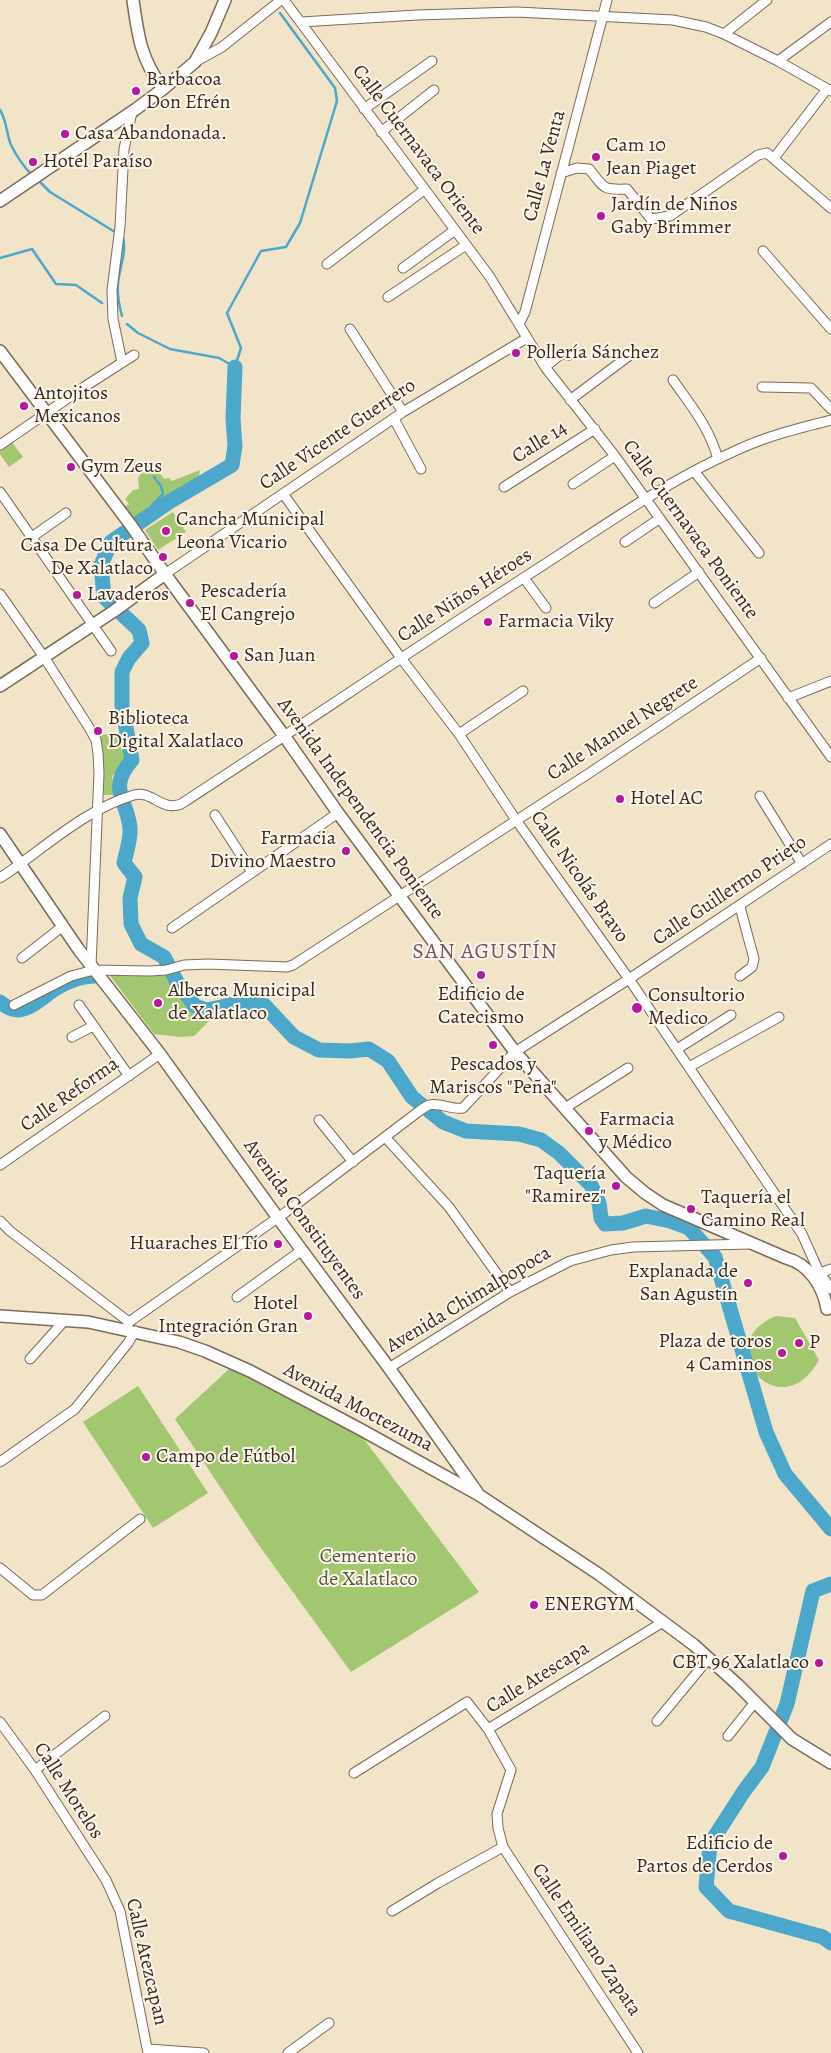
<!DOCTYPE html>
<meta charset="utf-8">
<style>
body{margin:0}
canvas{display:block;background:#f1e4c8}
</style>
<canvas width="831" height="2053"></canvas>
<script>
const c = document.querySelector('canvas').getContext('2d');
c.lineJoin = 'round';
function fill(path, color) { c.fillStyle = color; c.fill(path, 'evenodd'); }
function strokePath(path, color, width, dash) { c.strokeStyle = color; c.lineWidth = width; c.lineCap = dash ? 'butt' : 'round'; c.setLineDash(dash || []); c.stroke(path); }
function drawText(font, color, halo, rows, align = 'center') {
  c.font = font + ' Alegreya,serif'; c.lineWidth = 4; c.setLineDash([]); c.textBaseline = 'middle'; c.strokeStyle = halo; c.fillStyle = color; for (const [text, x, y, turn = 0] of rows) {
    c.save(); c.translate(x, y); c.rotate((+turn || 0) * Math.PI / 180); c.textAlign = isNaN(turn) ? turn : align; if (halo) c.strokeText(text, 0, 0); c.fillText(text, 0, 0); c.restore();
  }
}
fill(new Path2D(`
 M11,441L23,457L9,467L0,454V449Z
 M144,469L148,473C155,471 160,472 164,479L169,478L172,481L200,470L198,482L188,486L186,490L133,525L121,509L129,504L125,499L133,490L139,489L138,478Z
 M173,512L186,532L158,550L145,530Z
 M122,732L127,751L126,764L112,776L115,795H104L101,775L104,766L100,735Z
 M108,973L169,976C181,997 186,1015 212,1018L194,1036L180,1037L154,1034Z
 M776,1316L795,1318L819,1360C779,1431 708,1343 776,1316Z
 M230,1368L357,1430L479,1592L351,1672L258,1544L175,1419Z
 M138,1386L208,1493L153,1528L83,1422Z`), '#a3c770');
strokePath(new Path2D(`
 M0,110C7,121 6,133 11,145C16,155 24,167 32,175
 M38,180L50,192L115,232
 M0,258L32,249L56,284L76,285L102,303
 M122,316C119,305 117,295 118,284C119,268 127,253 123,237
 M127,324L138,333L170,349L219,358L235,367L241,348L227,313L261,251L286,247L300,223L337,101L335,88L280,13
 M152,505L163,494L161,486L154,477
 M143,520V512`), '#4ca8ca', 2.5);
strokePath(new Path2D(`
 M235,367L233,419L235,446L232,465L169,502L111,542L101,565L104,597L139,630L142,643L129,658L122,672V706L132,760C107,788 127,799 130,828C131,839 126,852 124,863L135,877L130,898L131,924L141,944L164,957L177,982L195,1006L207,1010L244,1002L264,1005L294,1037L319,1050L350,1051L369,1049L388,1061L412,1097L443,1122L466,1131L519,1134L541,1140L559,1153L591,1185L599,1203L601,1218L605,1224L623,1223L646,1216L670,1221L689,1228L715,1257L766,1432L785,1474L831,1529
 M0,1002C5,1006 11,1010 18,1010C32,1009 44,996 55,989C66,982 81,976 95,976
 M831,1584L813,1591L787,1704L762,1767L744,1791L710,1844L706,1887L729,1911L823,1937L831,1943`), '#4ca8ca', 15);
const street = new Path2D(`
 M284,0L490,277L545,367L615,456L831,757
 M301,22L417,15L517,12L673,20L706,27L724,34L778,61L831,91
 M724,34L767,0
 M778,61L831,22
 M195,62L222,47L281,0
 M364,109L432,61
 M381,132L434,90
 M774,158L827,89
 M561,173L577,168L589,169C605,188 601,190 627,189L651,219L670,216L758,155L767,153L831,208
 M763,251L831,329
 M327,264L424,190
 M403,268L455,230
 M388,297L466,245
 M519,324L525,312L607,0
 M350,329L403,412
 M122,362L113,319L112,290L120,227L124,149L132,112
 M545,367L561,354L569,355L575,352
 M673,380C692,407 709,427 718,459
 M762,387L811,388L831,409
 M570,400L634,352
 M394,419L421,469
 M0,445L84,387L134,355
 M694,471L759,553
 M573,484L615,456
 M504,487L595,429
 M0,492L111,651
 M284,495L401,658L459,734L516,820L629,979L802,1234L819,1272L831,1289
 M32,537L66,513
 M625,542L659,519
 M165,574L403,412L527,338
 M524,578L546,608
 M0,594L44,657L90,729L96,740L98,753L99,773L91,966
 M654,603L699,572
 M788,698L831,681
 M459,734L523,691
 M760,796L802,864
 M215,815L252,872
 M0,878C42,850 85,809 134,795C152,790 162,812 181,804C298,728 413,649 531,573C598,530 664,482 737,450C767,436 799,428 831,420
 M740,907L754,959L752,967L740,976
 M172,928L338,813
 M22,958L63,926
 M14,1005L71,976L94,970L150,971L166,970L184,965L208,964L287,967L293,965L591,772L761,658
 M79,1005L129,1076
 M72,1037L93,1026
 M677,1049L731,1015
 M689,1067L779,1017
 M565,1108L628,1068
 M319,1120L353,1162
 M385,1137L449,1207L510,1292
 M0,1165L160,1054
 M0,1221L10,1231L129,1322
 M815,1275L831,1269
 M237,1297L302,1250
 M126,1329L129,1322L286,1212L414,1115C418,1112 424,1107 429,1105C440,1102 451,1110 463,1108L515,1052L629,979L831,844
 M30,1359L65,1320
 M389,1368L510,1292L570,1261L611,1250L633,1247L750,1244
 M0,1462L75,1409L128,1343L135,1331
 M0,1568L33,1595H42L140,1519
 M657,1721L709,1658
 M0,1722L35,1770L106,1880L120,1911L148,2053
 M488,1729L663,1622
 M728,1736L755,1702
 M35,1770L105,1716
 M354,1773L467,1702L488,1729L511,1770L497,1814L498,1828L503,1847L638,2053
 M392,1911L438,1883L503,1847
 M148,2049L204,2053
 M288,2053L329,2023`);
const secondary = new Path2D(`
 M133,0C138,37 141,59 163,89
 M0,201L136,109L163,89L195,62L211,33L225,0
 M0,351L130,524L165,574L285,737L338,813L515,1052L626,1177L645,1193L663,1205L786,1258C809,1264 823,1286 827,1309
 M0,686L114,611L165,574
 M0,834L79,950L160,1054L278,1218L389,1368L477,1492
 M0,1316L88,1322L179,1342L205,1351L250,1371L358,1428L479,1495L600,1575L694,1645L738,1685L792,1739L831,1763`);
strokePath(street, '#7b6b5a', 11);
strokePath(secondary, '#7b6b5a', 14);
strokePath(street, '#fff', 9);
strokePath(secondary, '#fff', 11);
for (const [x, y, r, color] of [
 [136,91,5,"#b5179e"],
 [65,134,5,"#b5179e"],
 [596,157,5,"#b5179e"],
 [33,162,5,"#b5179e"],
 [601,216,5,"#b5179e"],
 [516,353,5,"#b5179e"],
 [24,406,5,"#b5179e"],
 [71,467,5,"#b5179e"],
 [166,531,5,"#b5179e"],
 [163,557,5,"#b5179e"],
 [77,595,5,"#b5179e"],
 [190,603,5,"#b5179e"],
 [488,622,5,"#b5179e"],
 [234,656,5,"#b5179e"],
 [98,731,5,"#b5179e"],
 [620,799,5,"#b5179e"],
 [346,851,5,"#b5179e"],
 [481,975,5,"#b5179e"],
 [158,1003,5,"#b5179e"],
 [637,1008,6,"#b5179e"],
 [493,1045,5,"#b5179e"],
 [589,1131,5,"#b5179e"],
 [616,1186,5,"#b5179e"],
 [691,1209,5,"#b5179e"],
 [278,1244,5,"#b5179e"],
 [748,1283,5,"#b5179e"],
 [308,1316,5,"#b5179e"],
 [799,1343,5,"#b5179e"],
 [782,1353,5,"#b5179e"],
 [146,1457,5,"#b5179e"],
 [534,1605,5,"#b5179e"],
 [819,1663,5,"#b5179e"],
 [783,1856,5,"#b5179e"]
]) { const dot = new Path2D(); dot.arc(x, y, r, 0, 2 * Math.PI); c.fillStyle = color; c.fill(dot); strokePath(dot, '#fbf7ec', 2); }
drawText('20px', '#3b2a1e', '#fbf7ec', [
 ["Barbacoa",146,80],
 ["Don Efrén",146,103],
 ["Casa Abandonada.",75,134],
 ["Cam 10",606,146],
 ["Jean Piaget",606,169],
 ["Hotel Paraíso",43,162],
 ["Jardín de Niños",611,205],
 ["Gaby Brimmer",611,228],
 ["Pollería Sánchez",526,353],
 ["Antojitos",34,394],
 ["Mexicanos",34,417],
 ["Gym Zeus",81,467],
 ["Cancha Municipal",176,520],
 ["Leona Vicario",176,543],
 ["Casa De Cultura",153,546,"right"],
 ["De Xalatlaco",153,569,"right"],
 ["Pescadería",200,592],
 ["El Cangrejo",200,615],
 ["Lavaderos",87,595],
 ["Farmacia Viky",498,622],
 ["San Juan",244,656],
 ["Biblioteca",108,719],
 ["Digital Xalatlaco",108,742],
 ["Hotel AC",630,799],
 ["Farmacia",336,839,"right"],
 ["Divino Maestro",336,862,"right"],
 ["Alberca Municipal",168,991],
 ["de Xalatlaco",168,1014],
 ["Edificio de",481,995,"center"],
 ["Catecismo",481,1018,"center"],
 ["Consultorio",648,996],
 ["Medico",648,1019],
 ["Pescados y",493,1065,"center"],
 ["Mariscos \"Peña\"",493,1088,"center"],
 ["Farmacia",599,1120],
 ["y Médico",599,1143],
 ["Taquería",606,1174,"right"],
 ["\"Ramirez\"",606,1197,"right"],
 ["Taquería el",701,1198],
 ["Camino Real",701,1221],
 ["Huaraches El Tío",268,1244,"right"],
 ["Explanada de",738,1272,"right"],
 ["San Agustín",738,1295,"right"],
 ["Hotel",298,1304,"right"],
 ["Integración Gran",298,1327,"right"],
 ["Plaza de toros",772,1342,"right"],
 ["4 Caminos",772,1365,"right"],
 ["P",809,1343],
 ["Campo de Fútbol",156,1457],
 ["ENERGYM",544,1605],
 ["CBT 96 Xalatlaco",809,1663,"right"],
 ["Edificio de",773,1844,"right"],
 ["Partos de Cerdos",773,1867,"right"]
], 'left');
drawText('20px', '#3b2a1e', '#fbf7ec', [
 ["Calle Cuernavaca Oriente",418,150,53],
 ["Calle La Venta",545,166,-75],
 ["Calle Vicente Guerrero",338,435,-34],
 ["Calle 14",540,443,-32],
 ["Calle Cuernavaca Poniente",690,530,54],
 ["Calle Niños Héroes",465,596,-33],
 ["Calle Manuel Negrete",623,729,-33],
 ["Avenida Independencia Poniente",360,809,54],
 ["Calle Nicolás Bravo",579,877,55],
 ["Calle Guillermo Prieto",730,891,-34],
 ["Calle Reforma",70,1095,-35],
 ["Avenida Constituyentes",304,1220,54],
 ["Avenida Chimalpopoca",469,1300,-31],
 ["Avenida Moctezuma",358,1408,28],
 ["Calle Atescapa",538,1678,-32],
 ["Calle Morelos",68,1791,57],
 ["Calle Emiliano Zapata",586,1940,56],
 ["Calle Atezcapan",146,1962,77]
]);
drawText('20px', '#5a5937', '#fbf7ec', [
 ["Cementerio",368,1557],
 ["de Xalatlaco",368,1580]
]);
c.letterSpacing = '1px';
drawText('22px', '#6d5662', '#fbf7ec', [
 ["SAN AGUSTÍN",485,953]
]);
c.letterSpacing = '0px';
</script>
